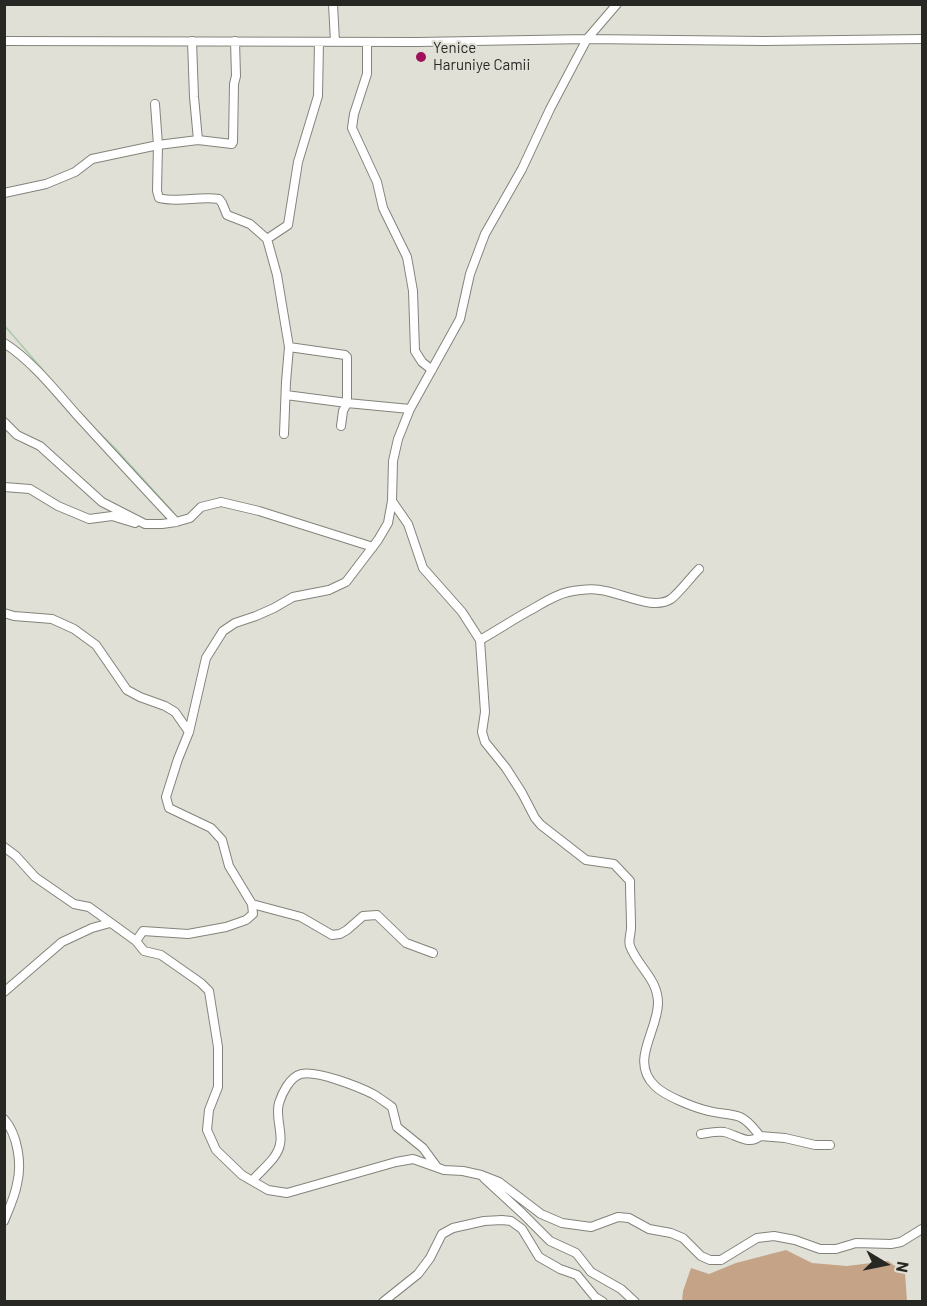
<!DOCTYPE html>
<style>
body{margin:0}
#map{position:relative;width:927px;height:1306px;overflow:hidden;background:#e1e0d7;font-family:Barlow,sans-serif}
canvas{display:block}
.frame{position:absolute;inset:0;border:6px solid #272724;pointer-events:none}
.north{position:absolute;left:855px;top:1234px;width:60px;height:60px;-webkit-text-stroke:4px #e1e0d7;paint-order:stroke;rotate:100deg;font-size:16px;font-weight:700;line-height:24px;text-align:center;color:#272724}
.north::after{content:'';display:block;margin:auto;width:21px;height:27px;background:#272724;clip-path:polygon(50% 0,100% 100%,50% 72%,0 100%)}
</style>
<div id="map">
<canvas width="927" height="1306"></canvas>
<div class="frame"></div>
<div class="north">N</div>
</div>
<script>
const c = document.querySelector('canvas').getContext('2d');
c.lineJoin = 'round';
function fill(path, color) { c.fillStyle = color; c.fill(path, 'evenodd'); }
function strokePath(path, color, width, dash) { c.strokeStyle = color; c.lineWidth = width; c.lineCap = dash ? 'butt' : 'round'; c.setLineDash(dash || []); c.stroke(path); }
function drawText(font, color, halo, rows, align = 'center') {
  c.font = font + ' Barlow,sans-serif'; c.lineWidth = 4.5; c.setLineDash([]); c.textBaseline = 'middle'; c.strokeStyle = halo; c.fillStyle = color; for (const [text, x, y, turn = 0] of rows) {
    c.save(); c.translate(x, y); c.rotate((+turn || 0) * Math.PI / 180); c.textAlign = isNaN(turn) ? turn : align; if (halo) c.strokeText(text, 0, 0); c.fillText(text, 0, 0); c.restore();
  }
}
fill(new Path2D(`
 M786,1250L812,1263L847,1266L888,1261L905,1273L907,1301H682L683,1291L691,1268L709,1274L736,1263Z`), '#c5a386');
strokePath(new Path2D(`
 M4,325L82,415
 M85,419L115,448L173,512`), '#a9caab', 1.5);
const minor = new Path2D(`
 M333,4L335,42
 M617,4L587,39L550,109L522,169L485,234L470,274L460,319L410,409L398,439L393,461L392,501L388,523L378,540L346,582L329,590L293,597L274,608L256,616L235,623L223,631L206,658L189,732L178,759L166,797L169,808L211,828L222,840L229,866L252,904L253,914L246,920L226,927L188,934L143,931L136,941L144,951L161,955L201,983L209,991L218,1047V1087L209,1110L207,1130L216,1150L242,1175L268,1190L287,1193L396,1162L413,1159L444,1170L463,1171L481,1175L499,1182L541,1214L562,1223L591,1227L618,1217L629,1218L649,1229L671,1233L683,1238L701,1256L710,1260H721L757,1238L774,1236L795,1240L820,1249H836L856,1243L891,1244L901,1242L922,1229
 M4,41L417,42L587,39L764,41L922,39
 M192,41L194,97L198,140
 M367,42V74L354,114L352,128L377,182L383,208L407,257L413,291L415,351L422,362L432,370
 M155,104L158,145L157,191L159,198C178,203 199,196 219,199L222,203L227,215L250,224L267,239L277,275L289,347L286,382L284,434
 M4,193L46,184L75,172L92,159L158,145L198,140L232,144L233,142L234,84L236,76L235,41
 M267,239L288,225L298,162L318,96L319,42
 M4,343C31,360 55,390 76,414C109,450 142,486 176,522
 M289,347L345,355L347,357V403L343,411L341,426
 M286,395L347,403L410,409
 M4,422L17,435L40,446L102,502L145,524H162L176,522L190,518L201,507L221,502L259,511L373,547
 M4,487L30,489L58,506L89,519L112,516L135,523
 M392,501L408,524L423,568L462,612L480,640L485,712L482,732L485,742L506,768L522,793L535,818L541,825L586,860L614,864L630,881C630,897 631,912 631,928C631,934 628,940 630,946C638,967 658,979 658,1003C658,1031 629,1061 655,1086C665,1096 695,1108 709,1111C719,1114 731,1113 740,1117C748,1120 755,1130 760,1136L785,1138L815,1145H830
 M4,613L14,616L52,619L74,629L96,645L127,690L140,697L165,706L175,712L189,732
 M480,640C496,631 511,621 527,612C540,605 554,595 568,592C578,590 590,588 600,590C620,592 653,611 671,599C679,593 691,577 699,569
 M4,847L16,856L35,877L74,904L89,907L136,941
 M252,904L301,917L332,935L340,934L347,930L363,916L377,915L406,943L433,953
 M4,992L62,942L92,928L110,923
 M4,1119C18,1135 22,1164 17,1184C15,1196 9,1209 4,1221
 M701,1134C708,1133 717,1131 724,1132C737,1135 749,1146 760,1136
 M484,1178L522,1213L550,1241L576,1253L591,1272L621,1289L635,1302
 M252,1181C261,1170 278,1158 280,1144C283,1134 275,1116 279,1103C282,1093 290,1077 301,1074C317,1070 359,1087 373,1094C380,1098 386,1103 392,1107L397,1127L423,1148L437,1167
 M383,1302L418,1274L430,1258L442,1234L453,1228L484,1221L502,1220L511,1221L522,1229L539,1257L560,1269L577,1275L595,1297L603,1302`);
strokePath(minor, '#84837b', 10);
strokePath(minor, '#fff', 8);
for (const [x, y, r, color] of [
 [421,57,6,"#a0115a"]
]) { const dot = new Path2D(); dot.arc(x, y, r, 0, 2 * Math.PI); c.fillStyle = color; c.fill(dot); strokePath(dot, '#e1e0d7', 2); }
drawText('15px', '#272724', '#e1e0d7', [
 ["Yenice",433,48],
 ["Haruniye Camii",433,65]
], 'left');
</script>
